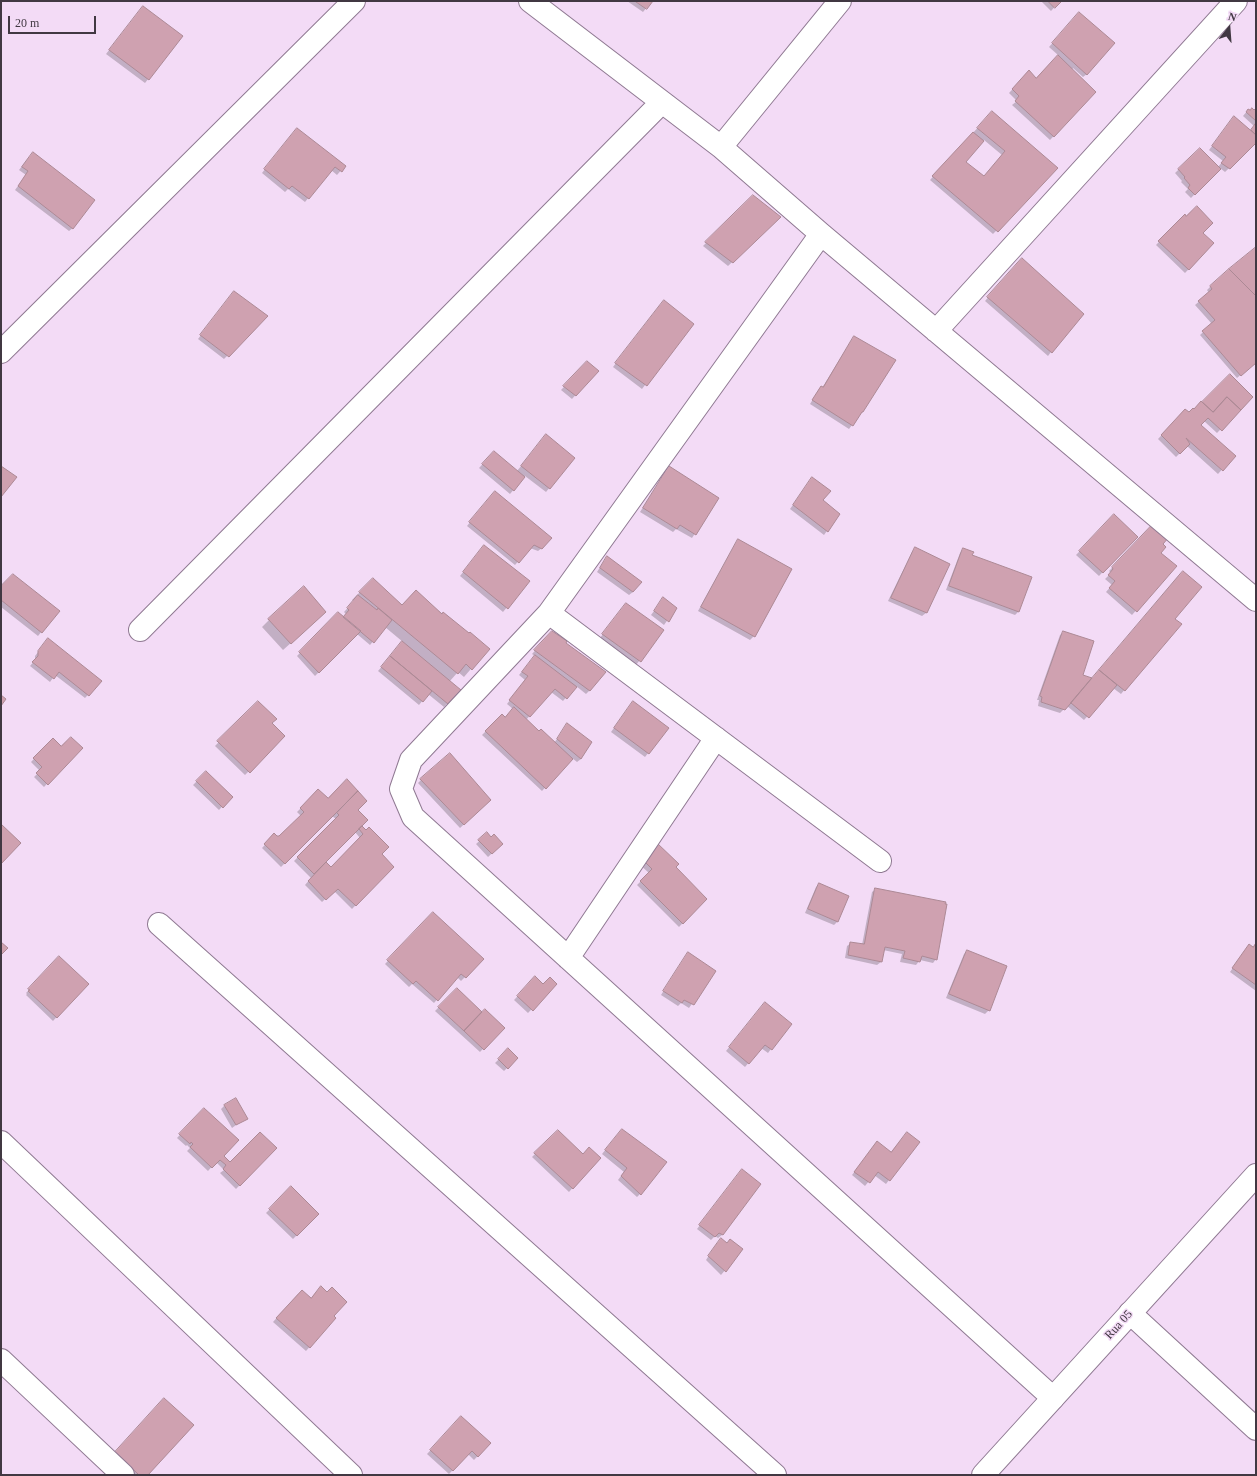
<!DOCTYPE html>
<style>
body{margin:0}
#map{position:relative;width:1257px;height:1476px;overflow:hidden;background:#f3dbf6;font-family:"Times New Roman",serif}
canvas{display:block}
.frame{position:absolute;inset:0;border:2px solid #413842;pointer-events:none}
.north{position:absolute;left:1209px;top:8px;width:40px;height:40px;-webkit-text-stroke:3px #f3dbf6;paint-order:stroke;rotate:17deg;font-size:11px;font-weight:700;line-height:16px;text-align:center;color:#413842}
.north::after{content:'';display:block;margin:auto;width:14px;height:18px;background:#413842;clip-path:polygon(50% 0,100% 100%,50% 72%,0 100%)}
.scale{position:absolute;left:8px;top:16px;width:88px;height:18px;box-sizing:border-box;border:2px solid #413842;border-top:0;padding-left:5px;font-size:12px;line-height:14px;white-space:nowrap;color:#413842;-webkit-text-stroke:3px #f3dbf6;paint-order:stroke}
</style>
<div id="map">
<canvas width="1257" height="1476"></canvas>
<div class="frame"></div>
<div class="north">N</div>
<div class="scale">20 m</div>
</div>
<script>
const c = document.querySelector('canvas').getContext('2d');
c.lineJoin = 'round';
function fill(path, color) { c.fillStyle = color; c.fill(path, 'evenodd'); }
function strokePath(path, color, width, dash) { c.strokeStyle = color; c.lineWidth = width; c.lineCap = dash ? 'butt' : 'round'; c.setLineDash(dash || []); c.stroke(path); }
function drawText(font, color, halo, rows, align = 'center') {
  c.font = font + ' "Times New Roman",serif'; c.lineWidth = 3; c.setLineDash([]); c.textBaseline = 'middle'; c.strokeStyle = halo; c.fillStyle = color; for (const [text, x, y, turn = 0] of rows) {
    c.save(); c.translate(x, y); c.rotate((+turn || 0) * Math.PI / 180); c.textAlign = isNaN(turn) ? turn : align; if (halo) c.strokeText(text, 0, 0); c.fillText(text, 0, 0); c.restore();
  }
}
fill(new Path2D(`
 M627,1H652L643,12Z
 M1041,1H1060L1051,11Z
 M140,11L181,37L145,83L106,54Z
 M1076,17L1087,74L1083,77L1073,68L1072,70L1095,92L1050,140L1012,105L1017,101L1009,93L1029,72L1036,79L1058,55L1049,47Z
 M1256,108V142L1225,172L1220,168L1191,198L1185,192L1188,189L1181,182L1182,181L1175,173L1200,149L1218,167L1223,161L1209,150L1234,118L1250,131L1254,126L1243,116L1248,110L1254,111Z
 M992,112L1057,168L993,234L930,180ZM984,140L1002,155L984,177L964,162Z
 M293,133L344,167L337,175L331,170L305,202L288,189L285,192L262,173Z
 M29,157L73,228L69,231L15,190L26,175L19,170Z
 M753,196L780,217L728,266L703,246Z
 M1185,215L1213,244L1185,273L1156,245Z
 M1256,248V362L1237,378L1200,335L1212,324L1195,305L1209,293L1207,290L1210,287Z
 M1018,263L1051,352L1048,356L985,301Z
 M231,296L267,316L224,359L198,339Z
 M660,305L692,324L642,389L613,367Z
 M854,337L862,412L849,429L810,404L818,391L821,387L822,388L851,341Z
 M587,363L597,371L572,399L561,390Z
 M1252,397L1217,433L1204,421L1200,425L1234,456L1218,474L1187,446L1176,457L1158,439L1185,410L1189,414Z
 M543,439L574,458L546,492L525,476L510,494L479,468L494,452L517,471Z
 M666,471L718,498L692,538L676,529L673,532L640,512Z
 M812,478L821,500L839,514L824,535L790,509Z
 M491,496L542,548L538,551L530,548L515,565L467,526Z
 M1114,516L1136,537L1099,576L1076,555Z
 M1154,525L1161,544L1160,553L1175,566L1132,615L1106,592L1112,585L1105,579L1111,573L1109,571Z
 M738,540L790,569L754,636L750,640L698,611L735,544Z
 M915,548L949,564L926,613L922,616L888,601L912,552Z
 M963,549L971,556L1018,612L1015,615L946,590L960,553Z
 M481,550L528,582L503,612L460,576Z
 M604,561L633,592L629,595L597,572Z
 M1179,575L1174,619L1180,624L1121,694L1113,688L1084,720L1067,706L1060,713L1038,706L1039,700H1037L1060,635L1064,632L1082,676L1092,679Z
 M373,579L402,606L442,615L488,649L464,677L458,672L449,682L459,691L444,707L428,694L419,705L378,671L403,642L385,627L370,645L357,634L315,676L297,656L338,614L343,618L346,614L344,612L354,601L352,600Z
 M1,588L58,611L38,636L1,607Z
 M663,599L676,608L664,625L651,615Z
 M626,604L662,631L636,665L600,638Z
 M318,619L283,650L262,627L269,620Z
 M552,632L564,643L590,690L586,694L576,686L563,701L551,692L526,720L539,732L554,743L568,724L591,743L581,759L577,762L572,758L542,791L482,735L502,715L505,718L513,709L507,704L525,680L519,675L535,656L532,654Z
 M45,643L101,681L85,698L55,675L50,682L30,666L35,660V656Z
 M258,702L271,723L284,736L245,775L215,746Z
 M630,706L668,728L645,757L611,732Z
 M53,739L61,748H81L44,787L34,777L40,771L31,762Z
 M206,772L231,797L219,810L193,785Z
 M346,780L366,801L356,810L361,826L381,854L393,867L352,909L334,891L322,902L305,885L311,878L294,861L336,819L332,816L281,867L262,848L274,835L276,837H280L301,816L297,812L318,791L328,800ZM355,832L360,838L331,868L325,862Z
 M421,780L490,800L460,828L418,783Z
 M487,834L491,838L502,844L488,857L476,844Z
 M657,844L674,867L706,899L679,927L637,885L649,873L639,864Z
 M819,884L837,922L834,925L805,913L816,887Z
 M876,889L936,959L933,963L920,960L916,965L900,962L902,954L883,950L881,962L877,965L845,958L847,946L851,943L862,945L872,892Z
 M433,913L483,959L461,981L457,977L434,1003L412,984L409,987L385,964Z
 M1256,943V991L1230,972L1246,949L1253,948Z
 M967,951L989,1010L985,1014L946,998L964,954Z
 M688,953L715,971L689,1008L681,1003L678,1006L661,995Z
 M60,958L87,984L53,1021L26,995L27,994L26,993Z
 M535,978L543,986L556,984L528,1013L514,1000Z
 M457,989L482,1013L503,1028L480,1052L435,1011Z
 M762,1007L771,1049L768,1053L761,1048L745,1067L726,1051Z
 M508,1050L517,1058L504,1071L495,1063Z
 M224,1106L246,1118L232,1128L221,1109Z
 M204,1109L222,1156L230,1163L276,1148L236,1189L220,1173L224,1170L216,1162L208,1171L187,1151L190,1148L187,1145L186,1146L177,1138Z
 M558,1131L583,1155L599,1158L569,1192L532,1157Z
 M619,1133L640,1194L637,1197L618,1180L624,1172L602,1154Z
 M874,1146L891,1153L889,1180L886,1184L874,1175L865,1186L852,1175Z
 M739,1174L760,1184L722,1235L718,1238L715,1236L711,1240L697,1229Z
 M291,1188L318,1214L293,1239L266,1213Z
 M717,1243L726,1244L742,1250L721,1275L706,1260Z
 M298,1294L311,1299L335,1318L306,1351L273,1322Z
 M164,1400L147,1475H132L112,1456Z
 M461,1418L489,1444L474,1460L468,1454L449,1474L427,1454Z`), '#0003');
const building = new Path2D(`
 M635,1H653L647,9Z
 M1048,1H1062L1055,8Z
 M143,6L183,36L149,80L109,50Z
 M1079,12L1115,43L1087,75L1052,43Z
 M1058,55L1096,92L1054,137L1015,101L1019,96L1012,89L1029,70L1036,78Z
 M1252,108L1254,110L1256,108V121L1246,112L1248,109L1250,110Z
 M992,111L1058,168L998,232L932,176L973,132L984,141L966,162L984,176L1005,151L977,128Z
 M1234,116L1256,135V143L1230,169L1221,163L1226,157L1212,146Z
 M1256,123V135L1251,130Z
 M297,128L346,166L342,172L335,167L309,199L292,186L289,189L264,169Z
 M1200,148L1221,169L1195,195L1188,188L1190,185L1184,178L1185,177L1178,169Z
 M33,152L95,200L73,229L18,186L28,171L22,167Z
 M753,195L781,217L733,263L705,242Z
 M1197,206L1213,223L1203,233L1214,243L1189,270L1158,241L1185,214L1186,216Z
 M1256,247V296L1229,269Z
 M1022,258L1084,314L1052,353L987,297Z
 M1229,269L1256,296V363L1241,376L1202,331L1215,320L1198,301L1212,289L1210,286Z
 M234,291L268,316L229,357L200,335Z
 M664,300L694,324L647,386L615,363Z
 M854,336L896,360L863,412H862L853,426L812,400L821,386L823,387Z
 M587,361L599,371L576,396L563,386Z
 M1230,374L1253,397L1241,410L1227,397L1213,412L1202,402Z
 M1227,397L1241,410L1222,431L1208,418L1201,425L1236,456L1223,471L1186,438L1190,444L1180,454L1161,435L1185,409L1189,412L1193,408L1194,409L1201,401L1213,412Z
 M546,434L575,458L550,489L521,466Z
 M494,451L525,477L514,491L482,464Z
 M1,466L17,477L1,497Z
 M669,466L719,498L696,535L680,525L677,529L643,508Z
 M812,477L831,491L823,500L840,514L828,532L793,505Z
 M495,491L552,538L542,549L534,545L519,563L469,522Z
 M1114,514L1138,537L1103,573L1079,551Z
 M1154,523L1169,537L1163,544L1166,547L1161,553L1177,566L1137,612L1109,588L1115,581L1108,575L1113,569L1112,567Z
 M738,539L792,569L755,637L701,607Z
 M484,545L530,581L508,609L463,572Z
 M915,547L950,564L927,613L891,598Z
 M963,548L974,552L972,555L1032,577L1019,612L949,586Z
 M607,556L642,582L633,592L600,568Z
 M1183,571L1202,587L1175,619L1182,624L1125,691L1099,670Z
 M13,574L60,611L42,633L1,600V586Z
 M373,578L402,605L416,590L442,614L443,612L469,633L470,632L490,649L472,670L466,664L458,674L359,592Z
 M304,586L326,612L291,644L268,619Z
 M358,595L377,610L378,608L392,620L374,643L343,617L349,610L347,608Z
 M663,597L677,608L669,622L654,611Z
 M626,603L664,630L641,662L602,634Z
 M338,612L361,631L319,673L299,652Z
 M552,631L567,641L566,643L606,672L590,691L534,650Z
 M1063,631L1094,641L1083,675L1092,678L1065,710L1041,702L1042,697L1040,696Z
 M48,638L102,681L89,696L59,672L54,679L32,662L38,656V651Z
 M402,641L461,690L448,704L390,656Z
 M535,655L577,687L567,699L555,689L530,717L509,700L528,676L522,672Z
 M390,656L432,691L423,702L381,667Z
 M1099,670L1117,685L1089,718L1071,703Z
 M1,695L6,699L1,706Z
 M258,701L277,719L272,723L285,736L250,773L217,741Z
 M633,701L669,728L649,754L614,728Z
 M514,707L539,731L541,729L573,759L546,789L485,731L502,714L505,717Z
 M567,723L592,742L581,759L557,739Z
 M71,737L83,748L48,785L36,773L42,767L33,758L53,738L61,746Z
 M450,753L491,800L464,825L420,779Z
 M206,771L233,797L223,808L196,781Z
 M347,779L358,791L285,864L264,844L274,833L277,836H279L304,812L300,808L318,789L328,798Z
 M358,791L367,801L358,810L368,820L314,874L297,857L339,815L337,813Z
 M1,824L21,843L1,864Z
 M362,826L366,830L369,827L389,847L382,854L394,867L356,906L338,889L326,900L308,881L326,862L331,867L360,837L363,834L359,829Z
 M487,832L491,837L494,834L503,844L492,854L478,840Z
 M657,843L679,864L676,867L707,899L683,924L640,881L652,869L644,861Z
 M819,883L849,896L838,922L808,909Z
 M875,888L946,902L945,904H947L937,960L922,956L920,962L903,958L905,951L885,947L882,962L848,955L850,942L864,944Z
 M433,912L484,959L466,978L461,974L438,1001L416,981L413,984L387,960Z
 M1,942L8,948L1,955Z
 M1256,943V985L1232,968L1249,944L1253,947Z
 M967,950L1007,966L990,1011L949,994Z
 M688,952L716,971L694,1005L684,1000L682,1003L663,991Z
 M59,956L89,984L57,1018L28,991L30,990L28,989Z
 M535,976L543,984L550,977L557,984L533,1011L517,996Z
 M457,988L482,1012L464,1031L438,1007Z
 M765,1002L792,1024L772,1050L765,1045L749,1064L729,1047Z
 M485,1009L505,1028L484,1050L464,1031Z
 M508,1048L518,1058L508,1069L498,1059Z
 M236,1098L248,1119L236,1125L224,1105Z
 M204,1108L239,1140L224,1156L230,1162L260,1132L277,1148L240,1186L223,1169L226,1165L220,1160L212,1168L190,1147L193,1144L191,1142L190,1144L179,1134Z
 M622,1129L667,1162L641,1195L621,1176L627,1168L605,1150Z
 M558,1130L583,1154L589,1147L601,1158L573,1189L534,1153Z
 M907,1132L920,1142L890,1181L878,1172L870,1183L854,1172L877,1141L891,1152Z
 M742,1169L761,1184L723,1235L719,1233L715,1237L699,1225Z
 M291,1186L319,1214L297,1236L269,1209Z
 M721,1238L727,1243L730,1239L743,1249L726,1272L708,1256Z
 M321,1286L327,1292L332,1287L347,1302L334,1316L336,1318L310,1348L276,1318L302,1290L311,1298Z
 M164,1398L194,1425L148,1475H139L115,1452Z
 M461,1416L491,1443L478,1457L472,1451L453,1471L430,1450Z`);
fill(building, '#cfa1b0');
strokePath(building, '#ac8995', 1);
const street = new Path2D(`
 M530,1L721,147L821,234L1256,600
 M721,147L840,1
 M821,234L549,613L411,760L401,789L413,817L1053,1398
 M936,331L1236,1
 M1,352L354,1
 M549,613L880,861
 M140,630L662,102
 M159,924L775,1475
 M568,958L716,738
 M1,1142L351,1475
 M1130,1313L1256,1429
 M1,1360L123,1475`);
const secondary = new Path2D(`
 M983,1475L1256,1175`);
strokePath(street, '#8f7992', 24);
strokePath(secondary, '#8f7992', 24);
strokePath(street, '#fff', 22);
strokePath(secondary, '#fff', 22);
drawText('12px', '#413842', '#f3dbf6', [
 ["Rua 05",1119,1325,-48]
]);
</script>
